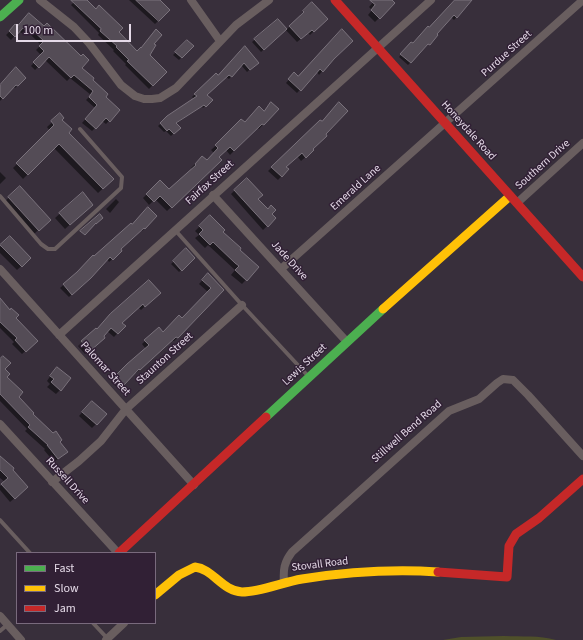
<!DOCTYPE html>
<style>
body{margin:0}
#map{position:relative;width:583px;height:640px;overflow:hidden;background:#382f3b;font-family:"Source Sans 3",sans-serif}
canvas{display:block}
.legend{position:absolute;left:16px;top:552px;width:140px;height:72px;box-sizing:border-box;background:#312035;border:1px solid #796a7d;margin:0;padding:5px 7px;list-style:none;font-size:12px;color:#e5dae8}
.legend li{display:flex;align-items:center;gap:8px;height:20px}
.legend b{width:20px;border:1px solid #796a7d}
.scale{position:absolute;left:16px;top:24px;width:115px;height:18px;box-sizing:border-box;border:2px solid #e5dae8;border-top:0;padding-left:5px;font-size:12px;line-height:14px;white-space:nowrap;color:#e5dae8;-webkit-text-stroke:3px #312035;paint-order:stroke}
</style>
<div id="map">
<canvas width="583" height="640"></canvas>
<ul class="legend">
<li><b style="height:5px;background:#4caf50"></b>Fast</li>
<li><b style="height:5px;background:#ffc107"></b>Slow</li>
<li><b style="height:5px;background:#c62828"></b>Jam</li>
</ul>
<div class="scale">100 m</div>
</div>
<script>
const c = document.querySelector('canvas').getContext('2d');
c.lineJoin = 'round';
function fill(path, color) { c.fillStyle = color; c.fill(path, 'evenodd'); }
function strokePath(path, color, width, dash) { c.strokeStyle = color; c.lineWidth = width; c.lineCap = dash ? 'butt' : 'round'; c.setLineDash(dash || []); c.stroke(path); }
function drawText(font, color, halo, rows, align = 'center') {
  c.font = font + ' "Source Sans 3",sans-serif'; c.lineWidth = 3; c.setLineDash([]); c.textBaseline = 'middle'; c.strokeStyle = halo; c.fillStyle = color; for (const [text, x, y, turn = 0] of rows) {
    c.save(); c.translate(x, y); c.rotate((+turn || 0) * Math.PI / 180); c.textAlign = isNaN(turn) ? turn : align; if (halo) c.strokeText(text, 0, 0); c.fillText(text, 0, 0); c.restore();
  }
}
fill(new Path2D(`
 M504,636C522,637 539,635 556,640H443L461,637Z`), '#4f502a');
fill(new Path2D(`
 M76,0H86L137,52L152,44L148,55L165,72L149,89L125,65L126,64L113,51L114,50L98,35L99,33L71,5Z
 M129,0H159L169,10L155,24Z
 M375,0H391L394,3L375,22L368,15L372,10L369,7Z
 M456,0H471L454,20L451,17L435,34L437,35L408,65L399,57L411,43L412,44L429,29Z
 M312,4L326,19L310,35L308,33L297,42L285,29L261,52L252,42L278,20L286,30L301,16L300,15Z
 M29,14L91,80L104,97L119,110L106,124L102,121L92,131L82,123L95,108L86,100L91,95L70,78L67,81L45,60L35,70L31,66L41,55L36,50L41,45L26,30L23,34L19,31L11,40L6,35L15,26L17,27Z
 M187,41L192,46L179,60L173,55Z
 M245,48L255,65L247,72L241,65L229,79L226,77L206,95L211,100L203,108L201,106L176,124L179,128L171,136L166,131L164,132L158,126L168,117L194,99L192,97L216,74L218,76Z
 M332,59L319,75L317,72L297,93L286,83L294,74L298,77Z
 M25,78L15,88L13,87L0,101V86Z
 M277,109L259,129L257,127L230,155L226,150L218,158L221,160L167,211L155,199L149,205L143,198L160,181L169,190L193,170L191,168L202,157L207,161L214,153L211,150L242,121L244,123Z
 M60,115V120L68,133L113,179L98,193L54,148L23,179L13,168L50,131L47,127Z
 M320,121L312,149L309,154L301,161L297,156L285,167L288,169L278,180L268,171Z
 M0,172L6,178L0,184Z
 M20,188L49,220L34,234L4,202Z
 M235,190L257,199L275,218L263,230L231,194Z
 M83,193L87,209L65,229L55,218Z
 M116,199L119,202L110,213L106,209Z
 M156,216L142,231L140,230L119,249L118,254L109,262L107,259L86,281L69,297L60,288L94,257Z
 M210,216L222,232L238,250L258,267L242,284L231,275L235,270L208,245L205,248L195,238L199,235L195,231Z
 M9,237L30,258L17,270L0,253V247Z
 M186,250L194,258L179,272L171,264Z
 M208,274L223,290L174,341L172,340L136,373L135,372L119,389L111,382L128,364L146,349L142,344L151,335L163,333L182,320L208,292L199,284Z
 M155,297L141,310L138,307L121,323L124,326L114,337L107,331L100,342L85,354L78,346L93,332L95,333L111,315Z
 M0,300L10,311L33,344L22,354L12,344L14,342L0,328Z
 M0,360L5,377L17,397L31,414L59,442L63,455L54,462L44,450L45,449L25,431L27,429L0,401Z
 M53,372L60,390L56,394L47,387L50,384L47,381Z
 M88,406L96,424L92,428L79,416Z
 M0,457L11,470L23,491L10,502L0,490V486L5,482L0,478Z`), '#0007');
const building = new Path2D(`
 M71,0H87L96,9L99,5L123,28L119,32L137,51L141,47V48L156,29L162,35L154,44L156,45L150,55L167,72L153,86L127,61L129,60L116,47L117,46L100,31L101,29Z
 M136,0H160L170,10L159,21Z
 M370,0H392L395,3L380,19L371,10L375,5Z
 M455,0H472L457,18L454,15L437,34L438,35L430,45L428,44L411,63L400,54L411,42L413,43L428,26L429,27Z
 M312,2L328,19L314,32L312,30L301,39L289,26L304,12L303,11Z
 M29,13L44,26L47,23L81,56L83,54L89,60L82,68L94,78L93,80L108,94L106,97L120,110L110,122L106,118L96,129L85,119L97,105L89,97L93,91L74,75L71,78L49,57L39,68L33,62L44,51L39,46L44,41L30,28L27,31L23,28L15,37L9,31L15,24L17,26Z
 M278,19L287,29L264,50L254,39Z
 M342,29L353,41L334,59L323,72L320,69L301,91L288,79L294,72L298,76Z
 M187,40L194,46L182,58L175,52Z
 M245,46L259,63L250,70L244,63L232,77L229,75L207,95L213,100L206,107L204,105L176,123L181,128L174,134L169,129L167,131L160,123L167,116L197,96L194,94L216,73L218,75Z
 M16,67L26,78L18,86L16,85L3,99L0,96V85Z
 M271,102L279,109L264,125L262,124L234,151L230,147L219,157L222,160L172,208L160,196L154,202L146,194L160,180L169,189L196,165L195,164L202,156L207,160L218,148L215,145L241,119L245,122L259,106L264,111Z
 M339,102L348,111L326,134L327,136L313,149L314,150L306,158L302,153L286,167L289,169L282,177L271,167L320,120L322,121Z
 M60,113L64,118L62,120L72,129L69,133L114,179L103,189L59,144L28,175L16,163L54,125L51,121Z
 M247,178L263,195L258,199L268,209L271,205L276,210L272,214L276,218L268,227L255,213L234,190Z
 M20,186L51,220L39,231L8,197Z
 M83,192L93,205L70,225L59,213Z
 M148,207L157,216L145,229L144,228L121,249L122,251L113,260L110,257L91,278L72,295L63,284L77,272L93,255L94,256L131,223L132,224Z
 M100,214L103,218L96,224V223L85,235L80,231Z
 M210,215L225,230L223,232L241,248L240,250L259,267L247,281L235,270L239,266L235,263L213,242L210,245L199,234L203,230L199,226Z
 M10,236L31,258L22,267L0,245Z
 M186,248L195,258L182,271L173,261Z
 M208,273L224,290L178,338L176,337L140,370L139,369L123,386L114,377L127,364L149,345L144,340L151,334L159,327L163,332L179,315L182,318L211,288L202,280Z
 M149,280L161,293L145,307L143,304L122,323L126,326L118,334L111,328L104,336L105,338L90,351L81,341L96,328L97,329L110,314Z
 M0,298L10,310L11,308L19,315L16,318L38,341L26,352L15,340L17,338L0,322Z
 M3,356L11,363L5,369L10,374L7,377L23,392L19,397L34,413L33,414L53,433L56,431L62,440L60,442L68,452L58,459L47,445H48L28,427L30,425L0,394V359Z
 M57,367L71,378L61,391L51,382L54,379L50,376Z
 M92,401L107,414L97,425L82,412Z
 M0,456L14,468L13,470L28,487L15,499L1,484L8,478L0,470Z`);
fill(building, '#544c56');
strokePath(building, '#7a727c', 1);
strokePath(new Path2D(`
 M0,196L41,244L48,249H55L121,188L122,177L80,129
 M175,230L242,305L309,377
 M0,520L30,553
 M93,623L108,639
 M0,631L7,625`), '#695e5f', 4);
strokePath(new Path2D(`
 M40,0L74,27L89,43L121,85L135,96L144,99H152L160,98L176,88L236,25L269,0
 M191,0L220,41
 M213,195L347,342
 M517,203L583,143
 M0,269L194,485
 M281,269L583,0
 M59,335L431,0
 M0,424L118,553
 M52,482L79,461L101,441L126,409L242,305
 M284,583C283,570 284,562 292,552L449,411L479,399L497,383L503,379L513,380L528,395L583,456
 M0,616L21,640
 M106,640L124,623`), '#695e5f', 8);
strokePath(new Path2D(`
 M0,17L19,0
 M266,417L383,309`), '#4caf50', 9);
strokePath(new Path2D(`
 M383,309L510,196
 M155,595L179,575L195,567C213,569 222,591 242,592C261,592 283,582 302,579C347,572 392,569 438,572`), '#ffc107', 9);
strokePath(new Path2D(`
 M335,0L583,277
 M119,553L266,417
 M438,572L507,577L509,546L516,534L539,518L583,479`), '#c62828', 9);
drawText('11px', '#e5dae8', '#312035', [
 ["Purdue Street",507,54,-42],
 ["Honeydale Road",468,131,48],
 ["Southern Drive",543,165,-42],
 ["Fairfax Street",210,183,-42],
 ["Emerald Lane",356,188,-42],
 ["Jade Drive",289,261,48],
 ["Staunton Street",165,359,-42],
 ["Lewis Street",305,365,-43],
 ["Palomar Street",105,369,48],
 ["Stillwell Bend Road",407,432,-41],
 ["Russell Drive",67,481,48],
 ["Stovall Road",320,565,-7]
]);
</script>
